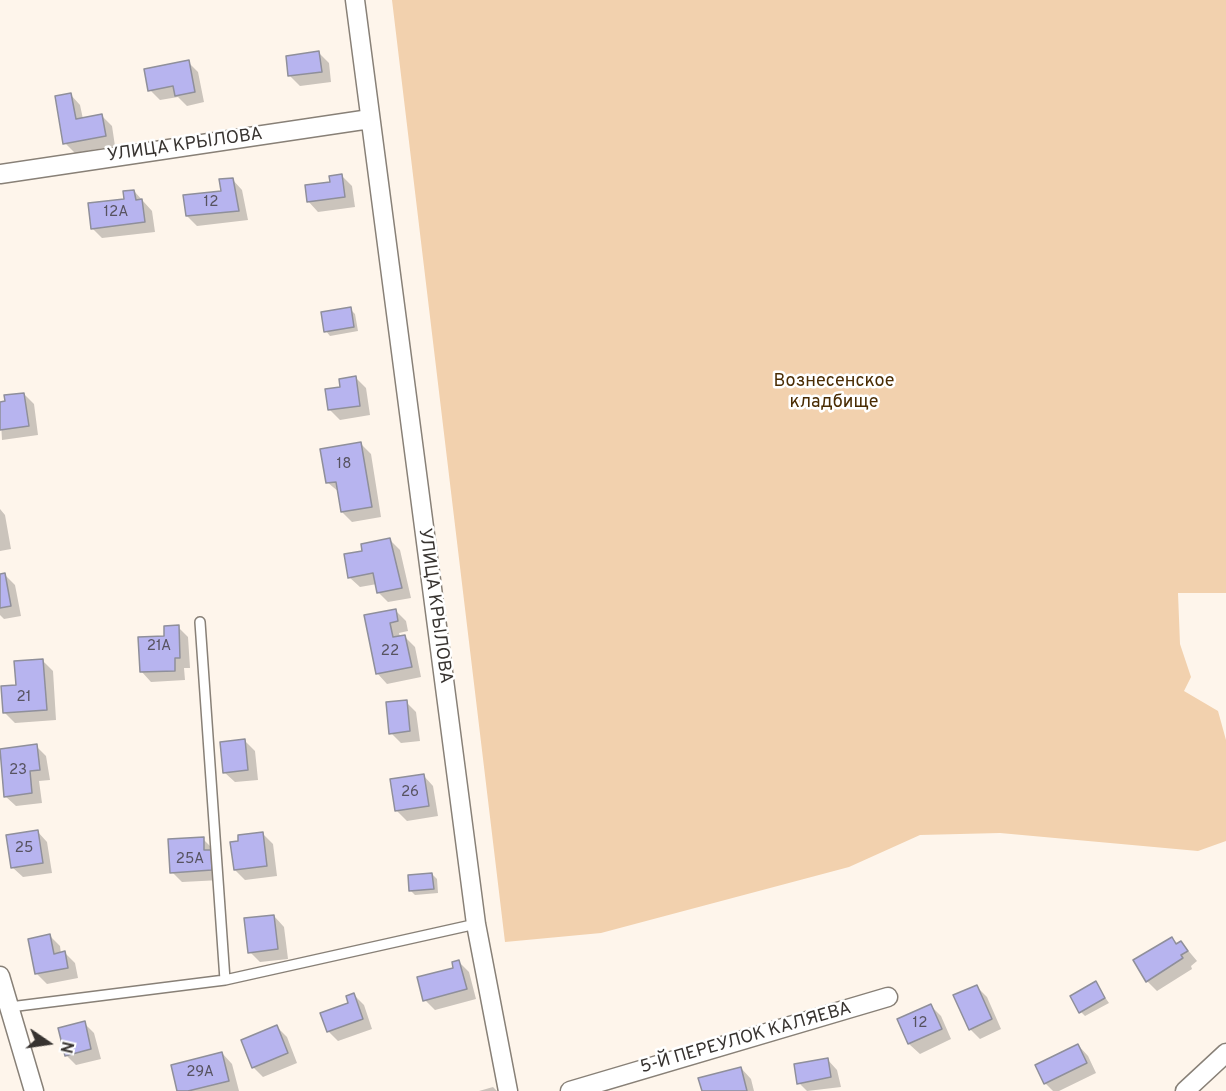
<!DOCTYPE html>
<meta charset="utf-8">
<style>
body{margin:0}
#map{position:relative;width:1226px;height:1091px;overflow:hidden;background:#fef5eb;font-family:Overpass,sans-serif}
canvas{display:block}
.north{position:absolute;left:18px;top:1013px;width:60px;height:60px;-webkit-text-stroke:4px #fff;paint-order:stroke;rotate:103deg;font-size:16px;font-weight:700;line-height:24px;text-align:center;color:#373330}
.north::after{content:'';display:block;margin:auto;width:21px;height:27px;background:#373330;clip-path:polygon(50% 0,100% 100%,50% 72%,0 100%)}
</style>
<div id="map">
<canvas width="1226" height="1091"></canvas>
<div class="north">N</div>
</div>
<script>
const c = document.querySelector('canvas').getContext('2d');
c.lineJoin = 'round';
function fill(path, color) { c.fillStyle = color; c.fill(path, 'evenodd'); }
function strokePath(path, color, width, dash) { c.strokeStyle = color; c.lineWidth = width; c.lineCap = dash ? 'butt' : 'round'; c.setLineDash(dash || []); c.stroke(path); }
function drawText(font, color, halo, rows, align = 'center') {
  c.font = font + ' Overpass,sans-serif'; c.lineWidth = 5; c.setLineDash([]); c.textBaseline = 'middle'; c.strokeStyle = halo; c.fillStyle = color; for (const [text, x, y, turn = 0] of rows) {
    c.save(); c.translate(x, y); c.rotate((+turn || 0) * Math.PI / 180); c.textAlign = isNaN(turn) ? turn : align; if (halo) c.strokeText(text, 0, 0); c.fillText(text, 0, 0); c.restore();
  }
}
fill(new Path2D(`
 M392,0H1226V593H1178L1180,644L1191,677L1184,691L1218,711L1226,740V841L1198,851L1000,833L920,835L849,867L601,933L505,942Z`), '#f2d1ae');
fill(new Path2D(`
 M319,53L329,63L331,82L300,86L290,76L288,57Z
 M188,62L198,72L204,102L187,106L178,97L160,100L150,90Z
 M70,94L80,105L83,119L102,116L112,126L115,146L75,153L65,143Z
 M342,176L352,186L355,207L318,212L308,201Z
 M232,179L242,190L248,220L197,226L187,216L222,193Z
 M134,191L152,211L155,232L102,238L92,228Z
 M350,309L355,314L358,331L330,336L326,331Z
 M356,378L366,388L370,415L340,420L329,409L342,389Z
 M24,394L34,404L38,435L2,440L0,403Z
 M361,444L371,454L381,517L352,522L342,512L339,492L327,482Z
 M0,509L5,515L11,549L0,551Z
 M390,540L400,550L411,598L388,602L378,592L377,584L360,587L349,577L364,552Z
 M5,575L15,585L21,616L4,619L0,615V576Z
 M395,610L406,621L408,631L399,633L400,638L405,637L415,647L421,677L387,684L377,673L366,617Z
 M178,627L188,637L190,668H184L185,680L151,682L141,671L166,637Z
 M43,661L53,671L56,720L15,723L4,712L17,686Z
 M406,702L416,712L420,741L401,743L391,733Z
 M245,741L255,751L258,780L235,782L224,772Z
 M36,746L46,756L50,780L39,781L42,803L16,806L5,796L0,750Z
 M423,775L433,786L438,816L407,821L397,811Z
 M37,831L47,842L52,873L23,877L12,867Z
 M263,834L273,844L277,876L245,880L235,870Z
 M203,839L213,849L221,880L182,882L172,872Z
 M432,874L437,879L438,893L415,895L410,890Z
 M274,916L284,927L288,959L260,962L250,952Z
 M50,936L60,946L61,954L65,953L75,963L78,978L47,984L37,974Z
 M1172,938L1178,944L1181,942L1197,961L1191,966L1192,969L1157,991L1147,981Z
 M459,962L469,972L476,999L435,1010L425,1000Z
 M1095,983L1109,1003L1085,1016L1081,1012Z
 M977,987L987,997L1001,1029L980,1039L970,1029Z
 M354,995L364,1005L372,1029L338,1041L328,1031L350,1004Z
 M931,1006L941,1016L951,1039L920,1054L909,1044L899,1020Z
 M84,1023L94,1033L101,1059L76,1065L66,1055Z
 M277,1027L287,1037L297,1063L263,1077L253,1067Z
 M1078,1045L1088,1056L1096,1073L1059,1091H1053L1045,1083Z
 M222,1053L232,1064L239,1091H179Z
 M827,1059L837,1070L841,1087L807,1091L799,1083Z
 M741,1068L751,1079L754,1091H703Z
 M493,1087L497,1091H479Z`), '#0003');
const building = new Path2D(`
 M319,51L322,72L288,76L286,56Z
 M189,60L195,92L175,96L173,86L148,91L144,69Z
 M71,93L76,119L102,114L106,136L63,144L55,96Z
 M342,174L345,197L307,202L305,185L330,182L329,176Z
 M233,178L239,211L186,216L183,195L221,191L219,179Z
 M134,190L136,200L142,199L145,222L91,229L88,203L124,199L123,191Z
 M351,307L354,327L324,332L321,312Z
 M356,376L360,406L328,410L325,389L340,387L339,379Z
 M24,393L29,426L0,430V402L5,401L4,395Z
 M361,442L372,507L341,512L336,482L326,483L320,449Z
 M390,538L402,588L377,593L373,573L348,578L344,554L362,551L361,544Z
 M5,573L11,606L0,608V574Z
 M396,609L398,621L390,623L393,637L405,635L412,667L376,674L364,615Z
 M179,625L180,658H175V671L140,672L138,637L164,636V626Z
 M43,659L47,710L3,713L1,686L16,685L14,661Z
 M407,700L410,731L389,734L386,702Z
 M245,739L248,770L223,773L220,742Z
 M37,744L40,770L30,771L32,793L4,797L0,749Z
 M424,774L429,806L395,811L390,779Z
 M38,830L43,863L11,868L6,835Z
 M263,832L267,866L234,870L230,842L238,841V835Z
 M204,837V850H211L212,870L170,873L168,839Z
 M432,873L434,889L409,891L408,875Z
 M274,915L278,949L248,953L244,918Z
 M50,934L54,954L65,951L68,968L35,974L28,939Z
 M1172,937L1176,944L1181,941L1188,951L1181,955L1183,958L1146,982L1133,960Z
 M459,960L467,989L423,1001L417,977L453,968L452,962Z
 M1096,981L1105,998L1079,1013L1070,996Z
 M977,985L992,1019L969,1030L953,995Z
 M354,993L363,1019L327,1032L320,1013L348,1003L346,996Z
 M931,1004L942,1029L908,1044L897,1019Z
 M85,1021L91,1049L65,1056L58,1028Z
 M277,1025L288,1053L252,1068L241,1040Z
 M1078,1044L1087,1063L1044,1084L1035,1065Z
 M222,1052L229,1081L188,1091H177L171,1065Z
 M828,1058L831,1077L797,1084L794,1064Z
 M741,1067L747,1091H702L698,1078Z`);
fill(building, '#b7b4ef');
strokePath(building, '#8f8f9a', 1.5);
const lane = new Path2D(`
 M200,622L225,980
 M10,1007L225,980L476,924`);
const street = new Path2D(`
 M355,0L476,924L508,1091
 M0,174L370,119
 M0,976L34,1091
 M570,1091L888,997
 M1185,1091L1226,1053`);
strokePath(lane, '#888077', 12);
strokePath(street, '#888077', 21);
strokePath(lane, '#fff', 9);
strokePath(street, '#fff', 18);
drawText('15px', '#575360', null, [
 ["12",211,203],
 ["12А",116,213],
 ["18",344,465],
 ["21А",159,647],
 ["22",390,652],
 ["21",24,698],
 ["23",18,771],
 ["26",410,793],
 ["25",24,849],
 ["25А",190,860],
 ["12",920,1024],
 ["29А",200,1073]
]);
drawText('18px', '#373330', '#fff', [
 ["УЛИЦА КРЫЛОВА",185,146,-8],
 ["УЛИЦА КРЫЛОВА",434,606,82],
 ["5-Й ПЕРЕУЛОК КАЛЯЕВА",746,1039,-16]
]);
drawText('18px', '#4a2c03', '#fff', [
 ["Вознесенское",834,382],
 ["кладбище",834,403]
]);
</script>
